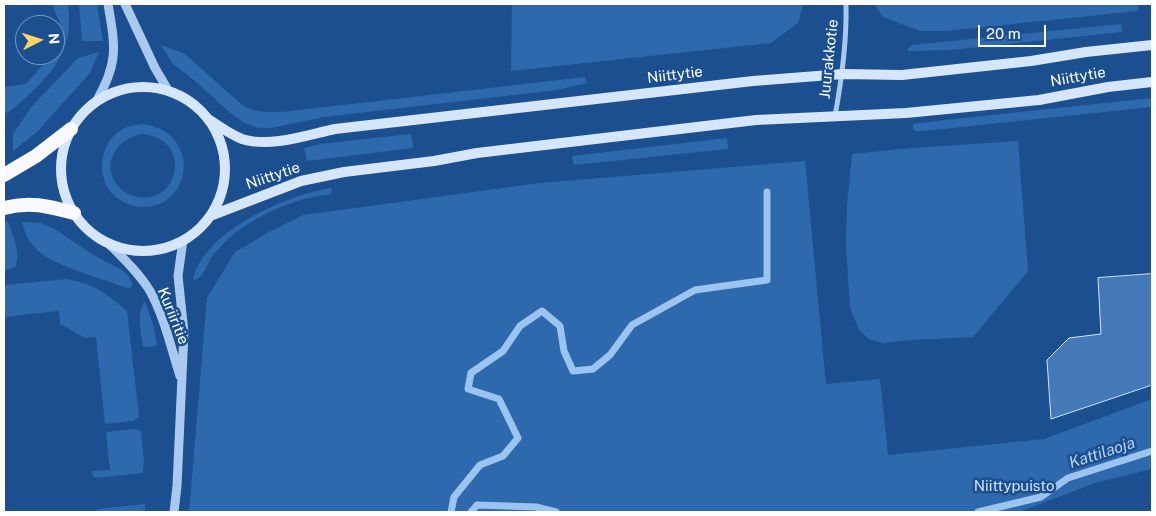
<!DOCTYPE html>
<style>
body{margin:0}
#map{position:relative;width:1156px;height:516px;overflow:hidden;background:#1b4f8f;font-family:"Public Sans",sans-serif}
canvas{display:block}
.frame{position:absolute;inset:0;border:5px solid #fff;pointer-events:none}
.north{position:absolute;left:15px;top:15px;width:50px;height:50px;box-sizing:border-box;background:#1b4f8f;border:1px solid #7695bc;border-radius:50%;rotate:85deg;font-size:14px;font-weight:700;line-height:20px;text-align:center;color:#fff}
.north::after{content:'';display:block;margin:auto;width:18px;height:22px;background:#ffd166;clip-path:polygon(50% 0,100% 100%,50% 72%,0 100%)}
.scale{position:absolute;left:978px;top:25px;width:68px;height:22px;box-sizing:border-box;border:2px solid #fff;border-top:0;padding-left:6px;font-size:15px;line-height:18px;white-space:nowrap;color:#fff;-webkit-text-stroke:4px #1b4f8f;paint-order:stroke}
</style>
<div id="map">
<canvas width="1156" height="516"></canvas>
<div class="frame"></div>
<div class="north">N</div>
<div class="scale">20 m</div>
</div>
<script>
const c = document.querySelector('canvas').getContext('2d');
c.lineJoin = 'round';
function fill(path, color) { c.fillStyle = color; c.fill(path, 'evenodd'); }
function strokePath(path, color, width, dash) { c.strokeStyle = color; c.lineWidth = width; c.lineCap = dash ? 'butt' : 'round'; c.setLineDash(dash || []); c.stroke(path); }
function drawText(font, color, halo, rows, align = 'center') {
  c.font = font + ' "Public Sans",sans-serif'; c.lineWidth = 5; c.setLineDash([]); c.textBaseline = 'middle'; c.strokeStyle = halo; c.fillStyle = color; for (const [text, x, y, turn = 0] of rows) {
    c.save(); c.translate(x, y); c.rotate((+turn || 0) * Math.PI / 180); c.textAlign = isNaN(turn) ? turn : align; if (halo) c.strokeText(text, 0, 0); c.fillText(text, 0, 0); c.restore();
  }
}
fill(new Path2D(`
 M52,4H68C73,43 61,63 34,90C24,99 15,108 4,115V87L26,84L51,55H55V51L63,42L62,28Z
 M79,4H97L103,41H82Z
 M512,4H803V5L798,23L771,43L511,71Z
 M874,4H1138V11L945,31H920L883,17Z
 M1121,24L1122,32L951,50L908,51V49L912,45Z
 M161,45L185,54L241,104C254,113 266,112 282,112L585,77L587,83L557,90L324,117L271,128H258L243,122L227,110L195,81L172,63Z
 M99,52L90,73L37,132L13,151V134L32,106L78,58Z
 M1152,98V107L924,131H916L913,129V124L945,120Z
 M142,124C202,131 193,207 143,207C131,207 118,201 110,191C96,172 101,143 121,130C127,126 135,125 142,124ZM141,134C194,138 179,205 138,197C130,196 124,192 118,186C100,164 117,139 141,134Z
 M411,134L413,148L307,161L304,148L320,144Z
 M727,138L728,149L574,165L572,156Z
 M1018,141L1028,271L973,337L910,340L883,343L869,339L859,330L850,308L846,245L847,204L852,154L912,148Z
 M805,161L826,384L880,379L888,455L1044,439L1152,399V469L1095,483L1019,512H189L207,298L235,252L271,231L303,215L540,183Z
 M331,188L332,194C295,197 251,217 224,243C220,247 215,252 211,258C206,266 204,279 193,280C203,231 287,195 331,188Z
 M8,221C12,234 22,254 15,267L4,271V223Z
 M22,222L41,223L54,229L95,256L122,270L128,276L132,282V287L128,288L121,286C98,277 50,265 34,247C28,240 24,231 22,222Z
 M67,279C96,285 106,293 127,311L139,417L133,421L105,424L96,337L85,338L60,324L59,311L4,317V285Z
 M145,301L154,328L157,346L143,347C141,332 136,314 145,301Z
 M134,429L141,431L144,461L143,473L96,478L93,476L92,471L110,470L106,432Z
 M145,504V512H94L98,509Z`), '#2e69ad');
strokePath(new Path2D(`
 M451,512L454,497L480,465L503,456L518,438L499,399L468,389L471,373L503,351L520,326L542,311L560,326L564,351L573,371L593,369L610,355L632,325L695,290L767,280V192
 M471,512L477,505L536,507L556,512
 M978,512L1041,497L1068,478L1152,451`), '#9cc4f0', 7);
const building = new Path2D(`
 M1152,274V385L1051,419L1047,360L1069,338L1101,334L1098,278Z`);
fill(building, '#4478b7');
strokePath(building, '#cfe3fa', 1);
strokePath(new Path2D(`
 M835,116C842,78 847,42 846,4`), '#a9c9ee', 5);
strokePath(new Path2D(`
 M125,4L155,68L168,90
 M97,100C119,62 115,45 108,4
 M109,244C123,258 139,273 150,291C164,316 171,348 180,376
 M174,512L177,486L184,332L178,276L183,240`), '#a9c9ee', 9);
strokePath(new Path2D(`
 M61 169a82 82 0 1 1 164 0a82 82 0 1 1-164 0Z
 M208,119C219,126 231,135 242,139C271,148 307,135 335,129L753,81L843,74L902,75L1031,61L1086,52L1152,45
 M210,216L301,181L344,172L434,161L477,153L756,120L906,113L1039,100L1108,87L1152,82`), '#d6e6fa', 10);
strokePath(new Path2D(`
 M4,175L36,156L71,129
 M4,208C30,201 48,206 74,213`), '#f8faff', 14);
drawText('15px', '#fff', '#1b4f8f', [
 ["Juurakkotie",829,59,-84],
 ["Niittytie",675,75,-7],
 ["Niittytie",1078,77,-10],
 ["Niittytie",273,176,-19],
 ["Kuriiritie",173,316,68]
]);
drawText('15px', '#cfe3fa', '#1b4f8f', [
 ["Niittypuisto",1014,486]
]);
drawText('italic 16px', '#b5d3f5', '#1b4f8f', [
 ["Kattilaoja",1102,453,-18]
]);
</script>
